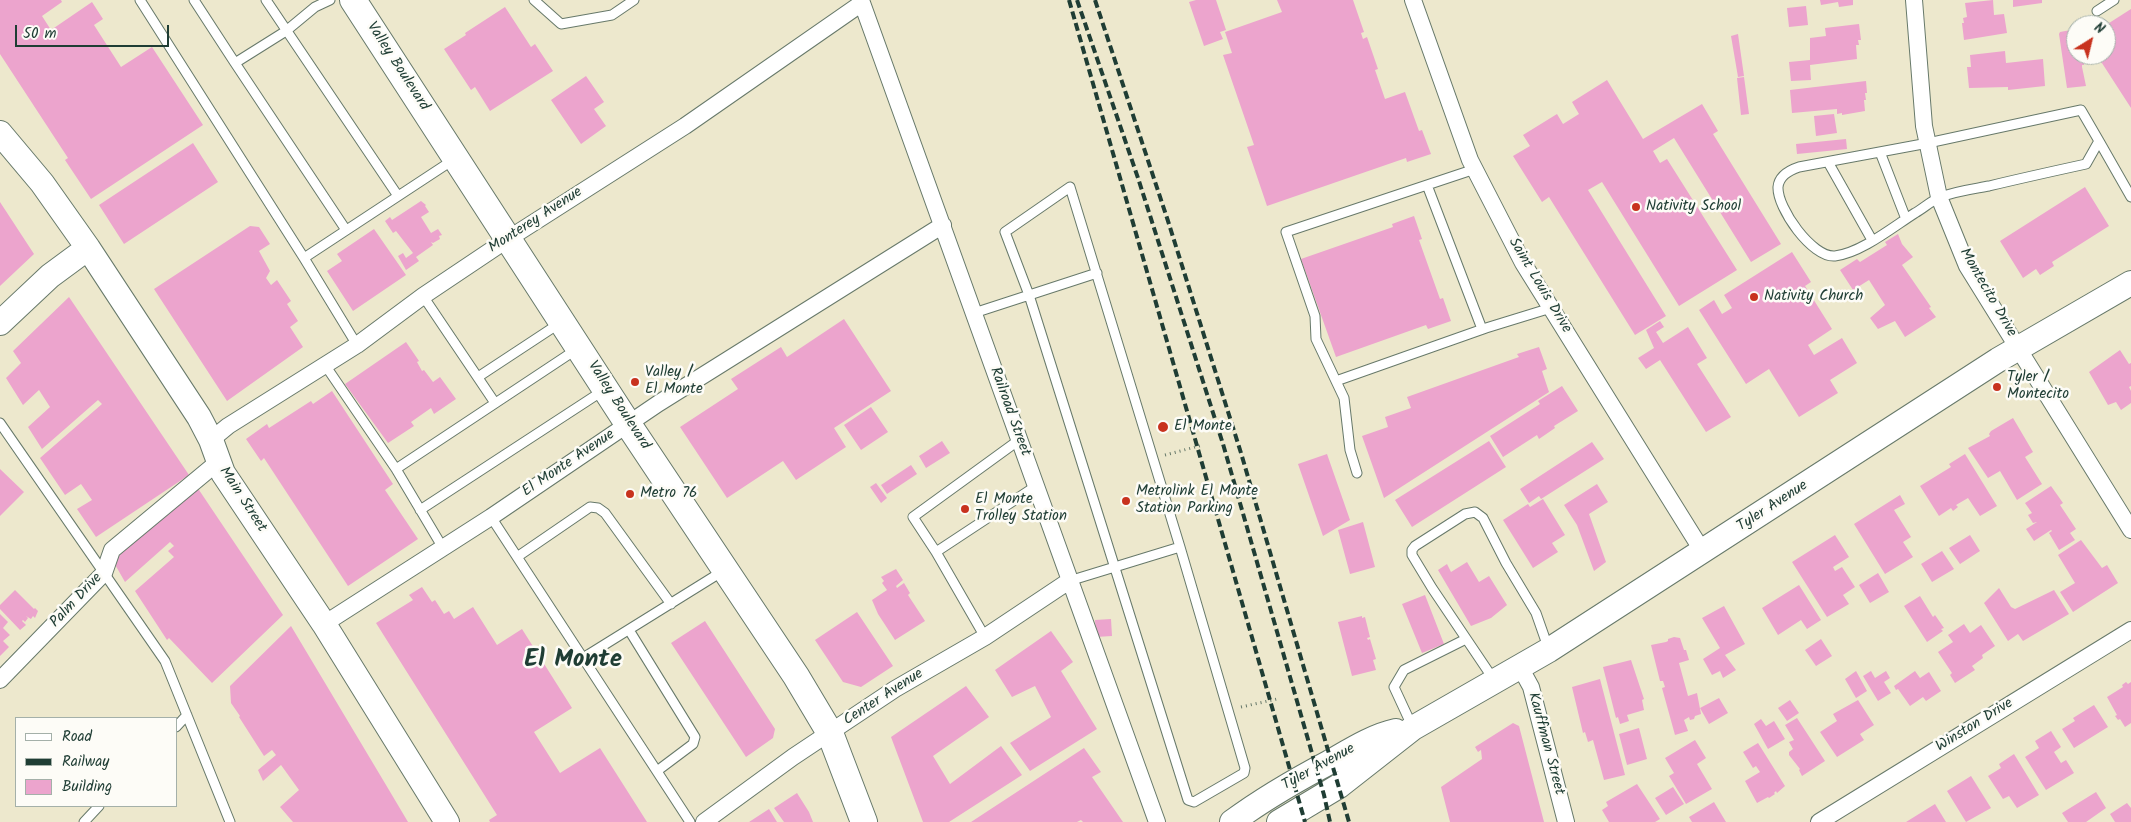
<!DOCTYPE html>
<style>
body{margin:0}
#map{position:relative;width:2131px;height:822px;overflow:hidden;background:#ede8cd;font-family:Kalam,sans-serif}
canvas{display:block}
.legend{position:absolute;left:15px;top:717px;width:162px;height:90px;box-sizing:border-box;background:#fdfcf7;border:1px solid #a4b0a9;margin:0;padding:6px 9px;list-style:none;font-size:15px;color:#1f3d34}
.legend li{display:flex;align-items:center;gap:10px;height:25px}
.legend b{width:25px;border:1px solid #a4b0a9}
.north{position:absolute;left:2066px;top:15px;width:50px;height:50px;box-sizing:border-box;background:#fdfcf7;border:1px solid #a4b0a9;border-radius:50%;rotate:36deg;font-size:14px;font-weight:700;line-height:20px;text-align:center;color:#1f3d34}
.north::after{content:'';display:block;margin:auto;width:18px;height:22px;background:#c8321e;clip-path:polygon(50% 0,100% 100%,50% 72%,0 100%)}
.scale{position:absolute;left:15px;top:25px;width:154px;height:22px;box-sizing:border-box;border:2px solid #1f3d34;border-top:0;padding-left:6px;font-size:15px;line-height:18px;white-space:nowrap;color:#1f3d34;-webkit-text-stroke:4px #fdfcf7;paint-order:stroke}
</style>
<div id="map">
<canvas width="2131" height="822"></canvas>
<ul class="legend">
<li><b style="height:6px;background:#fff"></b>Road</li>
<li><b style="height:6px;background:#1f3d34"></b>Railway</li>
<li><b style="height:14px;background:#eca4cd"></b>Building</li>
</ul>
<div class="north">N</div>
<div class="scale">50 m</div>
</div>
<script>
const c = document.querySelector('canvas').getContext('2d');
c.lineJoin = 'round';
function fill(path, color) { c.fillStyle = color; c.fill(path, 'evenodd'); }
function strokePath(path, color, width, dash) { c.strokeStyle = color; c.lineWidth = width; c.lineCap = dash ? 'butt' : 'round'; c.setLineDash(dash || []); c.stroke(path); }
function drawText(font, color, halo, rows, align = 'center') {
  c.font = font + ' Kalam,sans-serif'; c.lineWidth = 5; c.setLineDash([]); c.textBaseline = 'middle'; c.strokeStyle = halo; c.fillStyle = color; for (const [text, x, y, turn = 0] of rows) {
    c.save(); c.translate(x, y); c.rotate((+turn || 0) * Math.PI / 180); c.textAlign = isNaN(turn) ? turn : align; if (halo) c.strokeText(text, 0, 0); c.fillText(text, 0, 0); c.restore();
  }
}
fill(new Path2D(`
 M0,0H61L62,2L42,16L51,30L92,2L103,19L94,25L121,67L152,47L203,125L91,199L65,160L68,158L0,54Z
 M1196,0H1216L1226,30L1220,32L1223,39L1204,46L1189,2Z
 M1277,0H1353L1364,32L1361,33L1363,39L1367,37L1378,69L1375,70L1385,99L1405,92L1419,131L1422,130L1431,154L1407,162L1406,158L1267,206L1247,147L1254,145L1223,55L1232,53L1225,32L1282,12Z
 M1820,0H1853V5L1839,7L1838,2L1821,5Z
 M1993,0L1994,15L2004,14L2007,33L1964,40L1962,23H1964L1963,18L1967,17L1965,3Z
 M2013,0H2042V3L2013,7Z
 M1806,6L1808,25L1789,27L1787,8Z
 M505,7L531,47L535,44L553,71L490,111L475,87L471,90L444,49L466,35L465,33Z
 M2131,9V108L2100,60L2109,54L2106,50V25Z
 M1859,24L1861,40H1858L1859,45H1856L1857,59L1810,65L1811,80L1791,81L1789,62L1810,60V38L1826,36L1825,28Z
 M2076,29V55H2083L2084,65H2082V67L2086,86L2067,88L2059,34L2060,32Z
 M1738,34L1744,76L1738,77L1731,36Z
 M2005,51L2006,63L2043,59L2045,86L2008,90V87L1969,88L1967,67H1971L1970,55Z
 M586,76L604,102L594,109L606,126L581,144L551,100Z
 M1744,77L1749,114L1741,115L1737,78Z
 M1607,80L1643,139L1702,104L1718,131L1713,134L1781,244L1751,262L1674,138L1653,151L1660,163L1667,159L1737,270L1679,306L1602,182L1588,190L1666,316L1635,335L1549,197L1542,202L1513,156L1530,146L1523,135L1557,114L1563,124L1579,114L1572,102Z
 M1866,81L1867,93H1865L1866,100H1864L1865,111L1842,115V113L1837,114V109L1792,113L1790,90Z
 M1834,114L1837,133L1816,136L1814,116Z
 M1846,139L1847,149L1797,154L1796,144Z
 M193,143L218,182L124,244L99,205Z
 M2085,187L2109,226L2052,262L2054,266L2040,275L2036,269L2023,278L2000,241Z
 M421,201L426,205L425,206L429,212L421,217L431,233L438,229L442,235L439,236L440,239L433,243L431,242L433,245L416,257L419,261L406,270L398,256L403,253L406,258L413,253L396,231L393,233L385,221L390,217L392,220Z
 M0,202L34,254L0,286Z
 M1414,216L1422,239L1419,240L1440,299L1443,298L1451,321L1428,329L1426,325L1336,357L1301,259L1393,227L1392,224Z
 M250,226L259,227L270,244L259,251L270,271L266,278L271,285L277,280L291,301L287,304L298,321L290,327L303,347L227,401L154,289Z
 M374,229L406,275L353,311L327,271L342,261L337,254Z
 M1898,234L1902,244L1913,257L1902,265L1931,307L1929,308L1936,317L1905,337L1895,321L1878,329L1870,318L1885,305L1869,280L1853,290L1840,270L1857,259L1860,262L1887,245L1885,242Z
 M1792,252L1811,282L1805,286L1832,329L1808,345L1814,355L1842,338L1857,363L1830,380L1838,393L1799,417L1769,369L1746,384L1699,310L1714,300L1722,314L1732,308L1724,295Z
 M69,297L189,475L96,537L77,509L92,500L81,484L65,495L40,458L102,404L98,400L42,449L28,427L50,407L39,390L23,405L6,378L21,363L13,351Z
 M844,319L891,391L834,428L846,447L796,480L783,461L727,498L680,427L738,389L731,379L781,347L787,357Z
 M1660,321L1664,327L1656,332L1663,343L1688,327L1707,358L1697,364L1731,417L1706,432L1660,360L1646,369L1638,358L1654,348L1646,330Z
 M406,342L419,361L417,362L422,371L424,370L433,382L440,377L456,399L434,414L431,408L411,422L414,426L388,443L345,384Z
 M1539,347L1547,369L1542,371L1549,392L1384,498L1362,436L1388,427L1385,417L1411,408L1407,397L1519,357L1517,354Z
 M2120,350L2129,364L2131,363V386L2129,387L2131,391V403L2121,410L2116,402L2108,405L2089,372Z
 M1562,386L1578,411L1554,426L1555,428L1539,439L1537,435L1503,457L1490,436L1540,404L1538,401Z
 M332,391L393,484L385,490L418,539L348,586L264,458L261,461L246,439L267,424L269,428L311,401L313,404Z
 M871,407L888,432L861,450L844,425Z
 M2013,418L2033,452L2025,457L2042,484L2017,500L2000,471L1988,478L1968,448L1990,436L1989,434L1991,431Z
 M942,441L950,453L926,468L919,456Z
 M1489,441L1506,467L1412,527L1395,500Z
 M1592,442L1604,459L1541,499L1539,496L1529,503L1520,489Z
 M1327,454L1350,520L1323,536L1298,464Z
 M1965,454L1997,506L1980,516L1968,498L1956,505L1958,507L1953,511L1951,508L1939,516L1920,486L1951,467L1949,464Z
 M911,465L917,474L887,494L881,485Z
 M0,469L24,492L0,516Z
 M876,483L887,498L881,503L870,487Z
 M1597,484L1608,502L1589,514L1606,562L1594,571L1577,525L1564,505Z
 M2051,486L2063,503L2060,505L2076,529L2070,533L2075,540L2059,550L2049,533L2052,531L2051,530L2034,541L2026,529L2037,522L2033,523L2028,515L2032,513L2025,503Z
 M197,487L283,615L212,683L169,638L167,640L135,591L174,557L168,551L174,546L170,542L125,582L113,561Z
 M1900,495L1905,504L1894,510L1911,537L1903,542L1913,557L1885,574L1854,524Z
 M1543,499L1565,535L1552,543L1558,552L1533,568L1503,520L1528,504L1530,507Z
 M1363,522L1375,567L1350,574L1338,530Z
 M1835,535L1849,557L1833,567L1835,571L1842,567L1855,587L1843,595L1849,604L1827,617L1792,562Z
 M1970,535L1980,551L1960,564L1949,548Z
 M2081,540L2102,568L2107,565L2118,583L2073,612L2060,592L2075,583L2058,555Z
 M1942,551L1954,569L1932,582L1921,564Z
 M1467,562L1479,582L1489,576L1507,605L1491,618L1471,626L1438,570L1447,564L1451,572Z
 M896,569L903,580L896,586L897,588L904,583L910,593L908,595L925,621L895,640L878,614L872,600L887,590L882,583L884,581L881,577Z
 M1878,573L1889,592L1870,603L1859,585Z
 M1799,585L1821,620L1807,629L1801,620L1778,635L1762,608Z
 M422,587L432,602L435,600L444,614L449,611L454,619L473,607L497,645L522,629L572,708L534,732L560,773L600,748L647,822H490L489,820L497,815L376,623L413,600L409,595Z
 M1999,588L2011,607L2015,609L2054,590L2069,614L2023,641L2018,634L2008,641L1984,603Z
 M15,590L34,609L35,608L38,611L35,618L33,616L31,619L26,616L28,618L25,622L23,620L22,621L26,625L20,630L0,609V605Z
 M1425,595L1444,644L1422,653L1402,604Z
 M1920,596L1933,617L1935,615L1944,628L1941,629L1943,631L1927,642L1904,606Z
 M1724,606L1745,644L1725,655L1736,670L1723,678L1720,671L1712,675L1703,659L1720,648L1702,618Z
 M857,612L893,666L861,687L843,682L815,640Z
 M0,614L8,622L3,628L10,635L3,641L9,647L0,656Z
 M1362,616V618L1365,617L1370,637L1367,638L1368,640L1370,639L1376,659L1373,660L1376,670L1352,676L1338,622Z
 M1111,619L1112,636L1096,637L1095,620Z
 M705,621L775,729L773,738L746,757L671,643Z
 M1964,624L1970,633L1981,625L1995,646L1982,655L1983,658L1972,666L1975,670L1955,683L1950,675L1952,673L1938,652L1953,642L1948,635Z
 M291,626L389,790L408,822H293L280,807L299,790L281,765L263,781L258,770L276,755L272,750L264,756L239,717L240,716L231,703L230,686Z
 M1051,631L1073,662L1061,671L1097,729L1030,771L1010,743L1051,717L1035,686L1012,697L995,670Z
 M1674,637L1680,638L1684,650H1686L1689,660L1679,663L1688,696L1697,693L1701,714L1695,716L1694,719L1690,720L1689,717L1684,720L1688,731L1675,735L1662,688L1665,687L1663,681H1660L1651,645L1666,642L1668,641V639Z
 M1821,639L1832,656L1816,666L1805,650Z
 M1631,660L1644,699L1642,700L1644,710L1627,715L1629,721L1620,724L1618,717L1616,718L1603,667Z
 M1856,671L1867,691L1856,698L1845,679Z
 M1871,671L1875,678L1886,671L1890,678L1884,682L1891,693L1878,701L1863,676Z
 M1915,671L1920,678L1929,672L1941,691L1926,701L1923,697L1910,706L1898,689L1896,690L1894,686Z
 M1600,679L1625,775L1604,780L1593,740L1588,742L1585,732L1583,733L1572,687Z
 M2126,682L2128,684L2131,682V723L2125,727L2120,719L2118,720L2115,716L2117,715L2107,697L2123,687L2122,685Z
 M966,686L989,717L933,756L950,784L1001,746L1022,775L949,822H923L891,737Z
 M1719,698L1728,713L1709,724L1700,708Z
 M1790,700L1799,713L1787,721L1778,708Z
 M1858,700L1874,725L1860,734L1864,740L1837,757L1820,732L1837,721L1833,714Z
 M2094,705L2108,727L2074,748L2062,729L2075,721L2073,718Z
 M1797,718L1825,761L1802,776L1799,770L1800,769L1789,755V752L1793,749L1789,742L1794,740L1785,725Z
 M1761,719L1766,726L1774,721L1785,739L1768,749L1754,724Z
 M1513,723L1519,726L1544,822H1450L1441,787L1482,759L1481,750L1478,752L1475,747Z
 M1639,728L1647,759L1627,765L1619,734Z
 M2051,731L2061,747L2054,752L2061,763L2066,760L2074,773L2046,790L2025,757L2039,748L2035,741Z
 M1695,740L1706,758L1697,764L1712,789L1686,804L1669,776L1674,773L1665,758Z
 M1758,743L1785,786L1777,793L1776,791L1774,793L1775,794L1769,798L1768,797L1757,803L1745,781L1760,772L1756,766L1753,768L1743,752Z
 M1084,748L1101,772L1092,777L1123,822H1083L1081,820L1077,822H971Z
 M2014,754L2039,795L2017,808L2009,796L2003,799L1988,776L2001,768L1999,764Z
 M1971,776L1991,808L1966,822L1947,791Z
 M1637,784L1660,819L1655,822H1609L1602,810L1608,806L1606,802Z
 M1673,787L1684,804L1666,815L1655,798Z
 M2096,792L2106,808L2086,822H2068L2062,813Z
 M797,793L809,812L813,822H784L774,808Z
 M1714,802L1726,822H1692L1689,817Z
 M2127,803L2131,808V822H2115L2110,814Z
 M1935,804L1946,822H1906Z
 M769,809L777,822H749Z`), '#eca4cd');
const lane = new Path2D(`
 M140,0L304,258L357,345
 M194,0L235,63L286,31L315,7L330,0
 M266,0L398,196
 M534,0L561,24L612,15L634,0
 M2097,11L2114,0
 M235,63L346,230
 M2081,110L2099,141L2086,164C2054,171 2022,178 1989,186C1973,189 1956,191 1941,197C1932,200 1924,208 1915,213C1893,227 1861,253 1835,256C1812,258 1777,208 1778,187C1779,176 1790,170 1799,167L1928,143Z
 M2099,141L2131,197
 M1880,152L1906,219
 M1828,162L1872,240
 M1427,185L1482,329
 M1070,187L1180,547L1245,768L1244,773L1194,802L1188,800L1029,295L1005,232Z
 M304,258L453,160
 M423,296L495,403
 M974,313L1097,273
 M325,365L396,469L443,548
 M478,377L560,323
 M1336,381L1486,328L1551,308
 M0,423L165,661L230,822
 M396,469L577,349
 M1357,473L1350,450L1344,398L1316,339L1315,316L1286,232L1475,169
 M420,510L604,390
 M491,517L690,822
 M936,552L1036,486
 M517,557L590,507L598,508L605,513L671,604
 M1069,581L1180,547
 M629,630L695,737L693,744L657,771
 M985,637L936,552L913,517L1019,440
 M583,658L723,571
 M1494,680L1432,588L1412,555V550L1415,546L1465,514L1475,512L1483,518L1506,563L1536,613L1549,650
 M176,727L187,715
 M1413,728L1394,687L1404,670L1466,639
 M84,822L99,806`);
const street = new Path2D(`
 M1413,0L1470,160L1523,263L1703,552
 M1914,0L1924,126L1939,197L1967,266L2131,530
 M211,440L228,426L357,345L423,296L508,239L685,126L862,3L1157,822
 M324,624L491,517L659,403L943,225
 M1520,667L1531,687L1566,822
 M0,680L104,573L112,550L218,462
 M704,822L793,757L895,689L985,637L1069,581
 M1819,822L2131,630`);
const secondary = new Path2D(`
 M0,133L42,183L88,248L199,417L211,440L223,473L324,624L447,822
 M0,323L50,276L88,248
 M1232,822C1263,799 1296,780 1330,762C1351,750 1373,736 1396,731
 M1279,822L1339,786L1413,728L1549,650L1998,360L2131,283`);
const primary = new Path2D(`
 M353,0L628,424L796,676L830,733L864,822`);
strokePath(lane, '#67796a', 11);
strokePath(street, '#67796a', 18);
strokePath(secondary, '#67796a', 26);
strokePath(primary, '#67796a', 28);
strokePath(new Path2D(`
 M1165,455L1203,445
 M1241,707L1277,699`), '#67796a', 3, [1, 4]);
strokePath(lane, '#fff', 9);
strokePath(street, '#fff', 16);
strokePath(secondary, '#fff', 24);
strokePath(primary, '#fff', 26);
strokePath(new Path2D(`
 M1069,0L1305,822
 M1077,0L1138,178L1223,444L1324,795L1330,822
 M1095,0L1168,221L1241,453L1349,822`), '#1f3d34', 4, [8, 4]);
for (const [x, y, r, color] of [
 [1636,207,5,"#c8321e"],
 [1754,297,5,"#c8321e"],
 [635,382,5,"#c8321e"],
 [1997,387,5,"#c8321e"],
 [1163,427,6,"#c8321e"],
 [630,494,5,"#c8321e"],
 [1126,501,5,"#c8321e"],
 [965,509,5,"#c8321e"]
]) { const dot = new Path2D(); dot.arc(x, y, r, 0, 2 * Math.PI); c.fillStyle = color; c.fill(dot); strokePath(dot, '#fdfcf7', 2); }
drawText('15px', '#1f3d34', '#fdfcf7', [
 ["Valley Boulevard",397,67,57],
 ["Monterey Avenue",536,221,-33],
 ["Saint Louis Drive",1539,286,59],
 ["Montecito Drive",1987,293,60],
 ["Valley Boulevard",618,406,57],
 ["Railroad Street",1009,412,70],
 ["El Monte Avenue",569,464,-34],
 ["Main Street",242,500,57],
 ["Tyler Avenue",1773,507,-33],
 ["Palm Drive",77,601,-47],
 ["Center Avenue",884,698,-33],
 ["Winston Drive",1975,726,-32],
 ["Kauffman Street",1545,744,75],
 ["Tyler Avenue",1319,768,-29]
]);
drawText('15px', '#1f3d34', '#fdfcf7', [
 ["Nativity School",1646,207],
 ["Nativity Church",1764,297],
 ["Valley /",645,373],
 ["El Monte",645,390],
 ["Tyler /",2007,378],
 ["Montecito",2007,395],
 ["El Monte",1174,427],
 ["Metrolink El Monte",1136,492],
 ["Station Parking",1136,509],
 ["Metro 76",640,494],
 ["El Monte",975,500],
 ["Trolley Station",975,517]
], 'left');
drawText('bold 25px', '#1f3d34', '#fdfcf7', [
 ["El Monte",573,662]
]);
</script>
